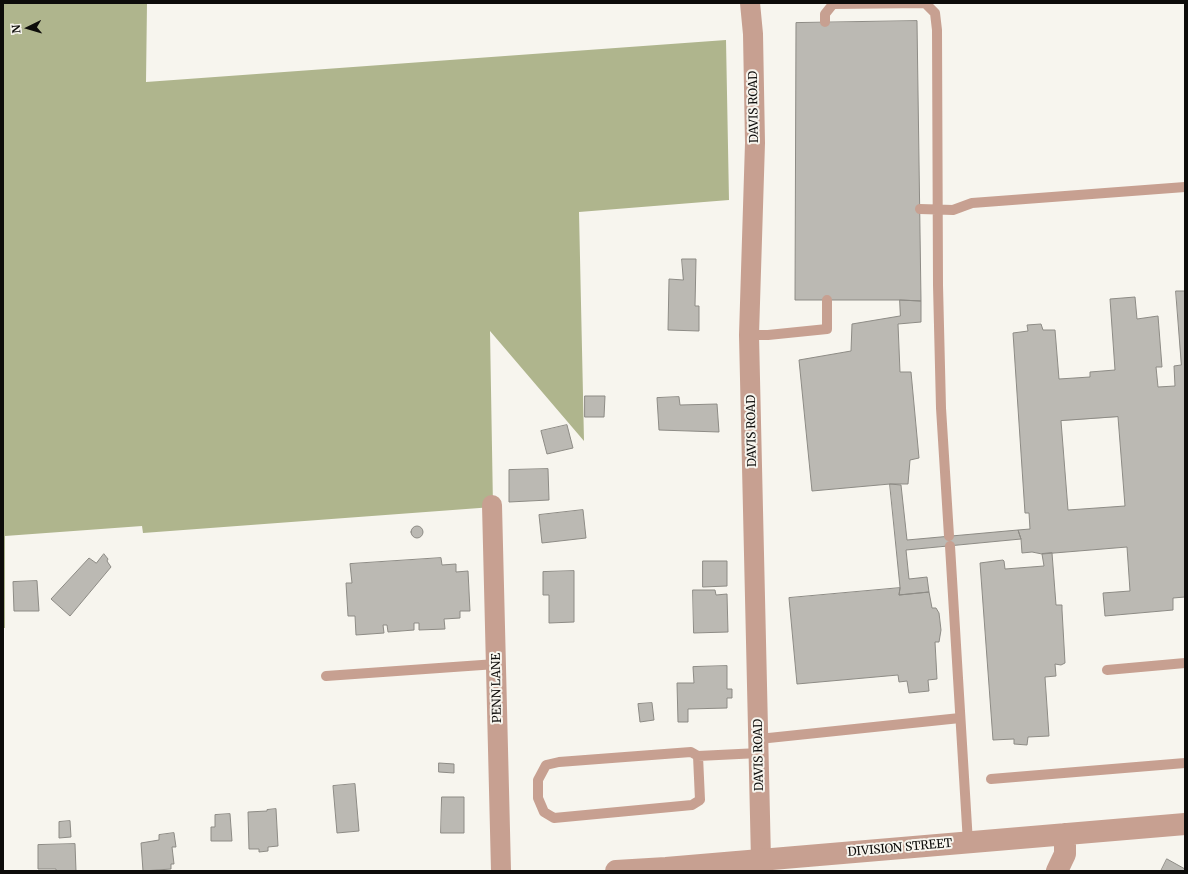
<!DOCTYPE html>
<style>
body{margin:0}
#map{position:relative;width:1188px;height:874px;overflow:hidden;background:#f7f5ee;font-family:Merriweather,serif}
canvas{display:block}
.frame{position:absolute;inset:0;border:4px solid #0d0c0a;pointer-events:none}
.north{position:absolute;left:8px;top:8px;width:40px;height:40px;-webkit-text-stroke:3px #f7f5ee;paint-order:stroke;rotate:265deg;font-size:11px;font-weight:700;line-height:16px;text-align:center;color:#0d0c0a}
.north::after{content:'';display:block;margin:auto;width:14px;height:18px;background:#0d0c0a;clip-path:polygon(50% 0,100% 100%,50% 72%,0 100%)}
</style>
<div id="map">
<canvas width="1188" height="874"></canvas>
<div class="frame"></div>
<div class="north">N</div>
</div>
<script>
const c = document.querySelector('canvas').getContext('2d');
c.lineJoin = 'round';
function fill(path, color) { c.fillStyle = color; c.fill(path, 'evenodd'); }
function strokePath(path, color, width, dash) { c.strokeStyle = color; c.lineWidth = width; c.lineCap = dash ? 'butt' : 'round'; c.setLineDash(dash || []); c.stroke(path); }
function drawText(font, color, halo, rows, align = 'center') {
  c.font = font + ' Merriweather,serif'; c.lineWidth = 4; c.setLineDash([]); c.textBaseline = 'middle'; c.strokeStyle = halo; c.fillStyle = color; for (const [text, x, y, turn = 0] of rows) {
    c.save(); c.translate(x, y); c.rotate((+turn || 0) * Math.PI / 180); c.textAlign = isNaN(turn) ? turn : align; if (halo) c.strokeText(text, 0, 0); c.fillText(text, 0, 0); c.restore();
  }
}
fill(new Path2D(`
 M3,3H147L146,82L726,40L729,200L579,212L584,441L490,331L493,507L143,533L142,526L5,536V628H3Z`), '#afb58d');
const building = new Path2D(`
 M917,21L921,301L900,300H795L796,23Z
 M682,259H696L695,306H699V331L668,330L669,279L683,280Z
 M1176,291H1185V597L1173,598V610L1105,616L1103,593L1130,591L1127,547L1042,554L1032,552L1022,553L1021,539L1018,530L1030,529L1029,513H1025L1013,333L1028,331L1027,325L1041,324L1043,330H1055L1059,379L1090,377V372L1115,370L1110,299L1135,297L1137,319L1158,316L1162,367H1156L1158,387L1175,386L1174,366L1181,365ZM1118,417L1125,506L1068,510L1061,421Z
 M900,300L921,301V322L898,324L900,372H911L919,458L910,460L908,484H890L812,491L799,360L851,351L852,324L900,316Z
 M585,396H605L604,417H585Z
 M679,397L680,405L717,404L719,432L659,430L657,398Z
 M567,425L573,448L547,454L541,431Z
 M548,469L549,500L509,502V470Z
 M890,484L901,485L907,540L1018,530L1021,539L906,550L909,579L927,577L929,592L899,595L900,588Z
 M583,510L586,538L542,543L539,515Z
 M411 532a6 6 0 1 1 12 0a6 6 0 1 1-12 0Z
 M1052,553L1056,605H1062V610L1065,663L1061,665L1055,664L1056,676L1045,677L1049,736L1028,737L1027,745L1014,744V739L993,740L980,563L1003,560L1004,561L1005,569L1044,566L1042,554Z
 M104,554L108,559L107,561L111,567L70,616L51,599L89,558L96,563Z
 M441,558L442,565L456,564V572L468,571L470,611H460V618L444,619L445,629L419,630V623H414V630L388,632L387,625H383L384,633L356,635L355,616H348L346,583H352L350,564Z
 M703,561H727V586L703,587Z
 M574,571V622L549,623V595H543V572Z
 M37,581L39,611H14L13,582Z
 M900,588L899,595L929,592L932,608H936L939,613L941,630L939,642H935L937,679L928,680L929,691L909,693L907,681L899,682L898,675L797,684L789,598Z
 M693,590H715L716,595L727,594L728,632L694,633Z
 M727,666V689H732V698H727V708L688,709V722H678L677,683H694L693,667Z
 M652,703L654,720L640,722L638,704Z
 M439,763L454,764V773L439,772Z
 M355,784L359,831L337,833L333,786Z
 M442,797H464V833H441Z
 M276,809L278,846L268,847V851L259,852V849H249L248,812L267,811V810Z
 M230,814L232,841H211V827H215V815Z
 M70,821L71,837L59,838V822Z
 M174,833L176,847H172L174,864H171V869L143,871L141,843L159,840V835Z
 M75,844L76,871H56V869H38V845Z
 M1167,859L1185,869V871H1161Z`);
fill(building, '#bbb9b3');
strokePath(building, '#8d8b85', 1);
strokePath(new Path2D(`
 M825,22V14L833,4L925,3L935,13L937,30L938,285L941,408L949,536
 M920,209L953,210L972,203L1185,187
 M749,335H768L827,329V300
 M950,546L968,843
 M1107,670L1185,663
 M326,676L496,664
 M759,739L960,718
 M698,756L700,800L692,805L554,818L544,812L538,798V780L546,765L559,762L691,752L698,756L759,753
 M991,779L1185,763`), '#c7a091', 10);
strokePath(new Path2D(`
 M750,3L753,34L755,143L749,335L761,860
 M492,505L501,871`), '#c7a091', 20);
strokePath(new Path2D(`
 M616,871L666,868L1185,824
 M1057,871L1065,854V834`), '#c7a091', 22);
drawText('12px', '#0d0c0a', '#f7f5ee', [
 ["DAVIS ROAD",754,107,-91],
 ["DAVIS ROAD",752,431,-91],
 ["PENN LANE",497,688,-91],
 ["DAVIS ROAD",759,755,-91],
 ["DIVISION STREET",900,848,-5]
]);
</script>
